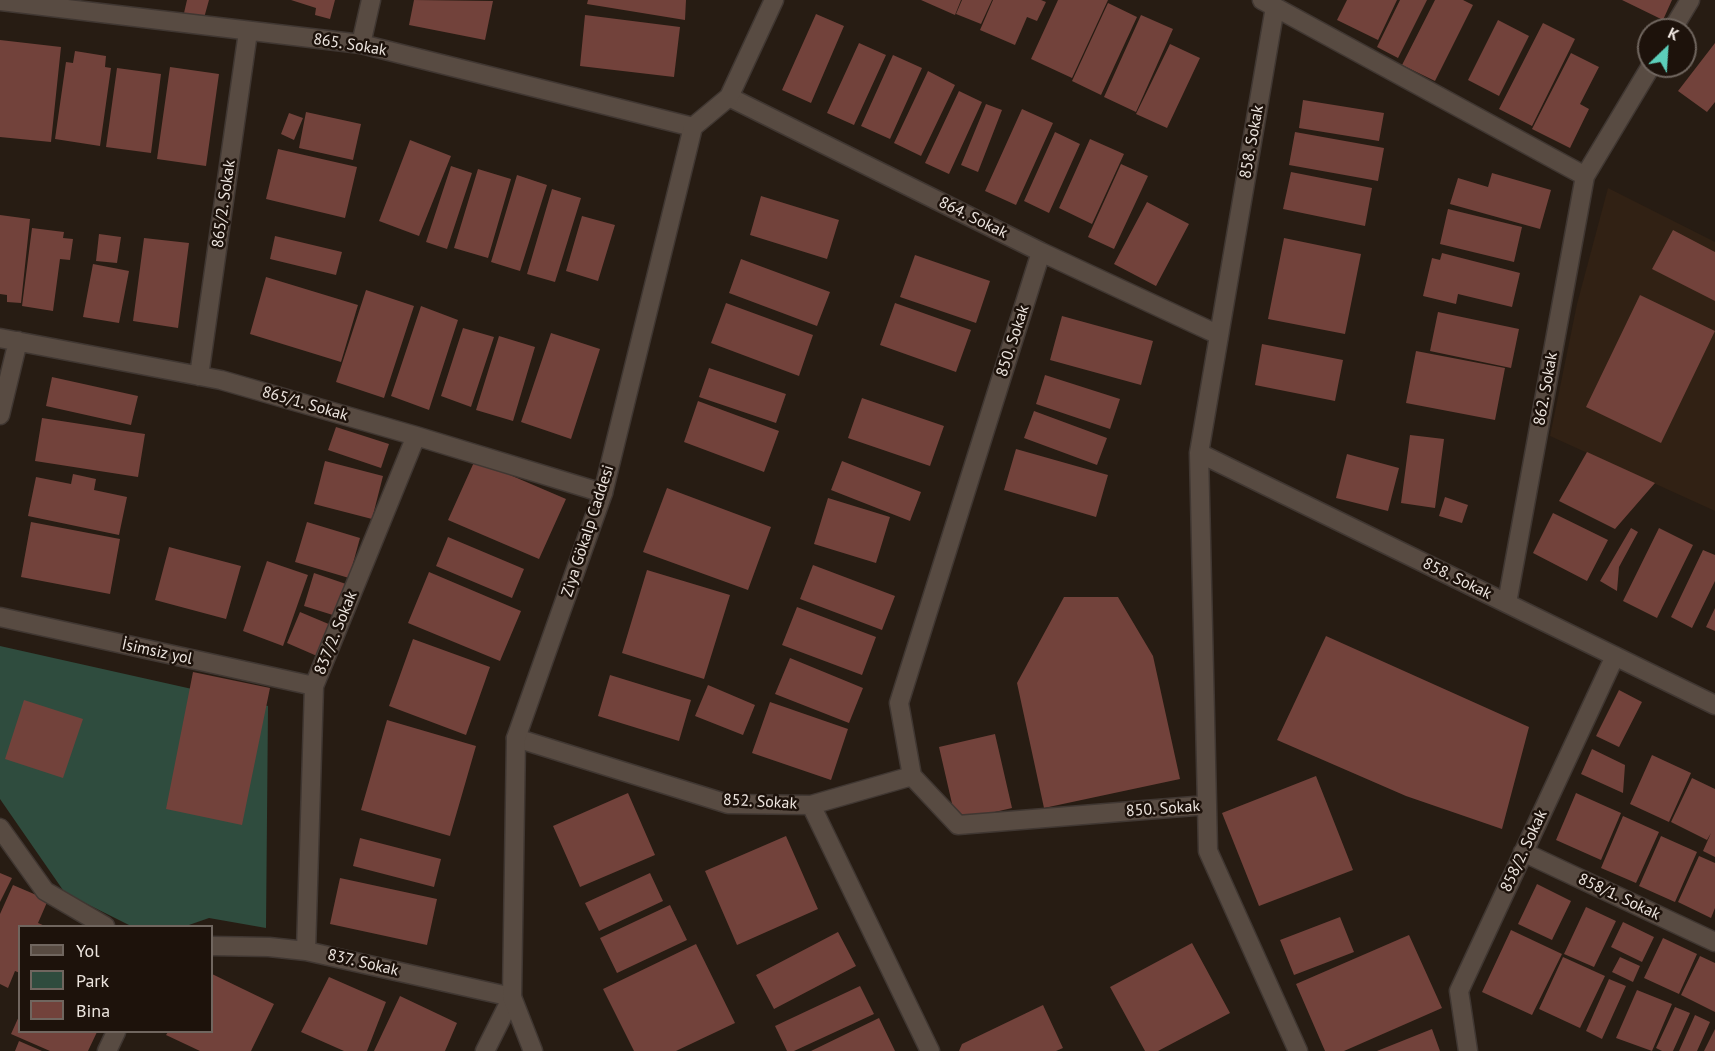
<!DOCTYPE html>
<meta charset="utf-8">
<style>
body{margin:0}
#map{position:relative;width:1715px;height:1051px;overflow:hidden;background:#271c13;font-family:"PT Sans",sans-serif}
canvas{display:block}
.legend{position:absolute;left:18px;top:925px;width:195px;height:108px;box-sizing:border-box;background:#1d120b;border:2px solid #70665f;margin:0;padding:8px 10px;list-style:none;font-size:18px;color:#ece4de}
.legend li{display:flex;align-items:center;gap:12px;height:30px}
.legend b{width:30px;border:2px solid #70665f}
.north{position:absolute;left:1637px;top:18px;width:60px;height:60px;box-sizing:border-box;background:#1d120b;border:2px solid #70665f;border-radius:50%;rotate:25deg;font-size:16px;font-weight:700;line-height:24px;text-align:center;color:#ece4de}
.north::after{content:'';display:block;margin:auto;width:21px;height:27px;background:#5cceba;clip-path:polygon(50% 0,100% 100%,50% 72%,0 100%)}
</style>
<div id="map">
<canvas width="1715" height="1051"></canvas>
<ul class="legend">
<li><b style="height:8px;background:#584b42"></b>Yol</li>
<li><b style="height:16px;background:#2f4c3e"></b>Park</li>
<li><b style="height:16px;background:#72423b"></b>Bina</li>
</ul>
<div class="north">K</div>
</div>
<script>
const c = document.querySelector('canvas').getContext('2d');
c.lineJoin = 'round';
function fill(path, color) { c.fillStyle = color; c.fill(path, 'evenodd'); }
function strokePath(path, color, width, dash) { c.strokeStyle = color; c.lineWidth = width; c.lineCap = dash ? 'butt' : 'round'; c.setLineDash(dash || []); c.stroke(path); }
function drawText(font, color, halo, rows, align = 'center') {
  c.font = font + ' "PT Sans",sans-serif'; c.lineWidth = 5; c.setLineDash([]); c.textBaseline = 'middle'; c.strokeStyle = halo; c.fillStyle = color; for (const [text, x, y, turn = 0] of rows) {
    c.save(); c.translate(x, y); c.rotate((+turn || 0) * Math.PI / 180); c.textAlign = isNaN(turn) ? turn : align; if (halo) c.strokeText(text, 0, 0); c.fillText(text, 0, 0); c.restore();
  }
}
fill(new Path2D(`
 M1608,188L1715,242V511L1550,436L1577,304Z`), '#312114');
fill(new Path2D(`
 M0,646L268,706L266,928L209,918L186,926H131L65,893L0,799Z`), '#2f4c3e');
fill(new Path2D(`
 M187,0H209L204,18L184,13Z
 M291,0H335L330,19L315,15L316,8Z
 M414,0L493,1L485,40L409,25Z
 M588,0H686L685,20L587,4Z
 M921,0H961L955,15Z
 M962,0H992L981,24L956,14Z
 M993,0H1041L1046,2L1037,21L1027,17L1015,45L980,30Z
 M1058,0H1108L1072,78L1031,59Z
 M1347,0H1397L1378,40L1337,20Z
 M1400,0H1427L1398,58L1377,47Z
 M1435,0H1463L1473,5L1435,81L1402,65Z
 M1622,0H1672L1663,20Z
 M1108,3L1137,17L1101,95L1072,81Z
 M816,14L844,26L811,103L782,90Z
 M585,15L680,27L674,77L580,66Z
 M1141,15L1173,29L1136,112L1104,97Z
 M1498,20L1529,36L1499,96L1468,80Z
 M1543,23L1575,39L1532,126L1499,109Z
 M0,40L61,47L51,142L0,137Z
 M859,43L886,55L854,125L827,113Z
 M1715,43V102L1707,112L1678,91Z
 M1170,44L1200,58L1167,128L1136,114Z
 M75,51L106,56L105,67L111,68L100,146L55,139L66,62L73,63Z
 M1571,53L1599,67L1580,104L1589,109L1570,148L1532,129Z
 M893,55L922,68L890,139L861,126Z
 M170,67L219,74L206,166L157,159Z
 M117,68L161,74L151,153L106,147Z
 M928,71L955,85L921,156L894,143Z
 M959,91L982,102L949,174L925,163Z
 M1303,100L1384,113L1379,141L1299,128Z
 M986,104L1002,110L978,172L961,165Z
 M1022,109L1053,123L1016,205L985,191Z
 M306,112L361,124L353,160L299,148Z
 M289,113L303,118L294,140L281,134Z
 M1055,132L1080,144L1049,213L1024,201Z
 M1295,132L1384,148L1378,181L1289,165Z
 M1090,139L1124,154L1092,224L1059,208Z
 M410,140L451,156L419,236L379,221Z
 M278,149L357,167L345,218L266,199Z
 M1121,164L1148,176L1114,249L1088,237Z
 M451,166L472,173L447,249L426,242Z
 M478,169L511,179L488,258L454,248Z
 M1291,172L1372,188L1365,226L1283,209Z
 M1492,173L1551,190L1540,229L1450,204L1458,178L1488,187Z
 M517,175L547,185L520,271L491,262Z
 M552,189L581,198L555,282L527,274Z
 M761,196L839,220L827,259L750,235Z
 M1147,202L1189,224L1156,286L1114,264Z
 M1448,209L1522,227L1514,262L1440,244Z
 M0,215L30,219L21,303L7,302V295L0,294Z
 M582,216L615,225L598,281L566,271Z
 M32,228L64,232L63,238L73,239L70,260L60,259L53,311L22,306Z
 M1673,230L1715,252V301L1652,269Z
 M99,234L121,237L117,263L96,261Z
 M275,236L342,252L336,275L270,259Z
 M144,238L189,243L178,328L133,321Z
 M1284,238L1361,254L1345,334L1268,319Z
 M1442,253L1520,273L1512,307L1458,294L1456,304L1423,296L1432,258L1440,260Z
 M915,255L990,281L976,323L900,297Z
 M741,259L830,292L817,326L729,293Z
 M93,264L129,271L119,323L83,317Z
 M266,277L358,305L341,362L250,334Z
 M366,290L414,306L384,398L336,382Z
 M1640,295L1715,331L1661,443L1586,407Z
 M726,303L813,335L799,376L711,343Z
 M895,303L971,330L956,372L880,345Z
 M421,306L458,320L429,410L391,396Z
 M1438,312L1519,329L1511,368L1430,351Z
 M1062,316L1153,341L1141,385L1050,360Z
 M463,328L494,337L471,407L441,396Z
 M551,333L600,349L571,439L521,422Z
 M499,336L535,347L513,421L476,410Z
 M1262,344L1343,360L1335,401L1255,385Z
 M1416,351L1505,368L1495,420L1406,403Z
 M709,368L786,394L776,423L699,397Z
 M1045,375L1120,399L1110,429L1036,404Z
 M52,377L138,396L131,425L46,406Z
 M862,398L944,426L930,466L848,438Z
 M698,401L779,431L764,472L684,442Z
 M1034,411L1107,438L1097,465L1024,438Z
 M42,418L145,434L138,477L35,461Z
 M336,427L389,444L381,468L328,450Z
 M1410,435L1444,439L1435,508L1401,503Z
 M1016,449L1108,475L1096,517L1004,490Z
 M1587,452L1655,483L1615,529L1559,501Z
 M1347,454L1399,468L1388,511L1336,498Z
 M475,460L566,499L539,559L448,520Z
 M325,461L383,476L372,519L314,504Z
 M842,461L921,492L910,521L831,490Z
 M73,474L96,479L94,490L127,497L119,535L28,516L36,477L71,484Z
 M667,488L771,527L748,590L643,552Z
 M1445,497L1468,505L1462,523L1439,516Z
 M828,498L890,517L876,563L814,544Z
 M1553,513L1608,540L1587,581L1533,553Z
 M31,522L120,539L110,594L21,577Z
 M307,522L360,538L349,578L295,562Z
 M1631,528L1638,532L1619,567L1617,591L1600,581Z
 M1659,528L1693,545L1657,618L1623,601Z
 M448,537L524,569L512,598L436,566Z
 M169,547L241,566L226,619L155,600Z
 M1703,550L1715,555V581L1692,628L1671,617Z
 M267,561L308,575L283,646L243,631Z
 M813,565L895,596L882,630L800,599Z
 M647,570L730,595L704,679L622,653Z
 M429,572L521,611L500,661L408,623Z
 M314,573L346,584L336,616L304,606Z
 M1064,597H1118L1153,656L1180,779L1044,808L1017,683Z
 M797,607L876,637L862,675L782,645Z
 M1715,608V631L1706,627Z
 M300,612L331,625L317,656L287,643Z
 M1326,636L1529,727L1502,829L1406,796L1277,740Z
 M413,639L490,667L466,735L389,706Z
 M790,658L863,688L849,723L775,694Z
 M193,672L270,688L242,825L166,809Z
 M610,675L691,700L679,741L598,716Z
 M708,685L755,705L743,735L695,716Z
 M1619,690L1642,702L1619,747L1596,736Z
 M24,700L83,719L63,778L5,759Z
 M770,702L848,729L831,780L752,753Z
 M387,720L476,746L450,836L361,810Z
 M995,734L1012,808L956,821L939,747Z
 M1592,749L1625,765L1623,793L1581,774Z
 M1652,755L1691,773L1669,822L1630,804Z
 M1316,776L1353,870L1259,906L1222,813Z
 M1692,778L1715,789V857L1703,851L1711,833L1707,840L1671,822Z
 M628,793L655,855L580,887L553,826Z
 M1576,793L1621,813L1601,860L1556,840Z
 M1623,816L1659,832L1636,883L1601,868Z
 M786,836L818,909L737,945L705,871Z
 M1661,836L1697,852L1675,902L1639,886Z
 M360,838L441,859L434,887L353,866Z
 M1699,856L1715,863V908L1711,918L1678,902Z
 M0,873L12,878L0,902Z
 M650,873L663,901L599,931L585,903Z
 M340,878L437,899L427,945L330,924Z
 M1537,884L1571,901L1552,940L1518,924Z
 M13,885L48,900L38,923L45,926H20V973L15,971L8,988L0,984V914Z
 M670,905L687,940L617,973L600,938Z
 M1586,907L1616,921L1594,967L1564,954Z
 M1340,917L1354,952L1294,975L1280,940Z
 M1623,922L1654,937L1642,962L1611,947Z
 M1511,930L1562,954L1532,1015L1482,992Z
 M838,932L856,966L774,1009L756,975Z
 M1409,935L1442,1008L1344,1051H1325L1296,984Z
 M1663,938L1697,954L1679,994L1644,978Z
 M1192,943L1230,1013L1158,1051H1145L1110,987Z
 M696,944L735,1023L676,1051H634L603,989Z
 M1700,956L1715,963V1012L1681,995Z
 M1563,957L1605,976L1580,1028L1539,1009Z
 M1620,957L1640,966L1633,982L1612,972Z
 M212,974L274,1004L251,1051H200L166,1035L168,1032H212Z
 M329,977L386,1002L367,1051H344L301,1032Z
 M1609,979L1626,986L1602,1039L1586,1031Z
 M860,986L874,1014L794,1051H787L775,1026Z
 M1637,990L1672,1004L1652,1051L1616,1038Z
 M400,996L457,1023L445,1051H374Z
 M1043,1005L1063,1048L1056,1051H959L962,1044Z
 M1675,1007L1690,1013L1673,1051H1662L1656,1048Z
 M20,1014V1032H97L88,1051H50L11,1034Z
 M1695,1015L1710,1022L1697,1051H1679Z
 M879,1018L895,1051H811Z
 M1432,1029L1440,1051H1377Z
 M1715,1029V1051H1704Z
 M19,1041L42,1051H15Z`), '#72423b');
const street = new Path2D(`
 M1262,0L1585,176L1651,66
 M0,1L361,44L693,127
 M1672,30L1690,0
 M361,44L371,0
 M729,97L1041,252L1219,335
 M0,338L221,380L416,436L603,493
 M199,376L248,32
 M0,415L18,341
 M1199,453L1715,705
 M1507,603L1585,176
 M0,617L314,686
 M516,738L728,804L811,805L912,776L958,825L1207,805L1208,851L1298,1051
 M912,776L899,703L1041,252
 M811,805L930,1051
 M1207,805L1199,453L1275,7
 M0,828L45,891L105,926
 M1523,852L1715,942
 M212,946L269,947L306,951L512,997L485,1051
 M306,951L314,686L416,436
 M107,1051L116,1032
 M1468,1051L1459,991L1615,656`);
const secondary = new Path2D(`
 M533,1051L512,997L516,738L603,493L693,127L729,97L774,0`);
strokePath(street, '#403732', 21);
strokePath(secondary, '#403732', 21);
strokePath(street, '#584b42', 18);
strokePath(secondary, '#584b42', 18);
drawText('16px', '#ece4de', '#1d120b', [
 ["865. Sokak",350,45,9],
 ["858. Sokak",1252,142,-80],
 ["865/2. Sokak",224,204,-82],
 ["864. Sokak",973,218,26],
 ["850. Sokak",1013,341,-72],
 ["862. Sokak",1546,389,-80],
 ["865/1. Sokak",305,404,16],
 ["Ziya Gökalp Caddesi",588,531,-72],
 ["858. Sokak",1457,579,26],
 ["837/2. Sokak",336,633,-68],
 ["İsimsiz yol",157,652,12],
 ["852. Sokak",760,802,3],
 ["850. Sokak",1163,809,-4],
 ["858/2. Sokak",1524,851,-65],
 ["858/1. Sokak",1619,897,25],
 ["837. Sokak",363,963,13]
]);
</script>
